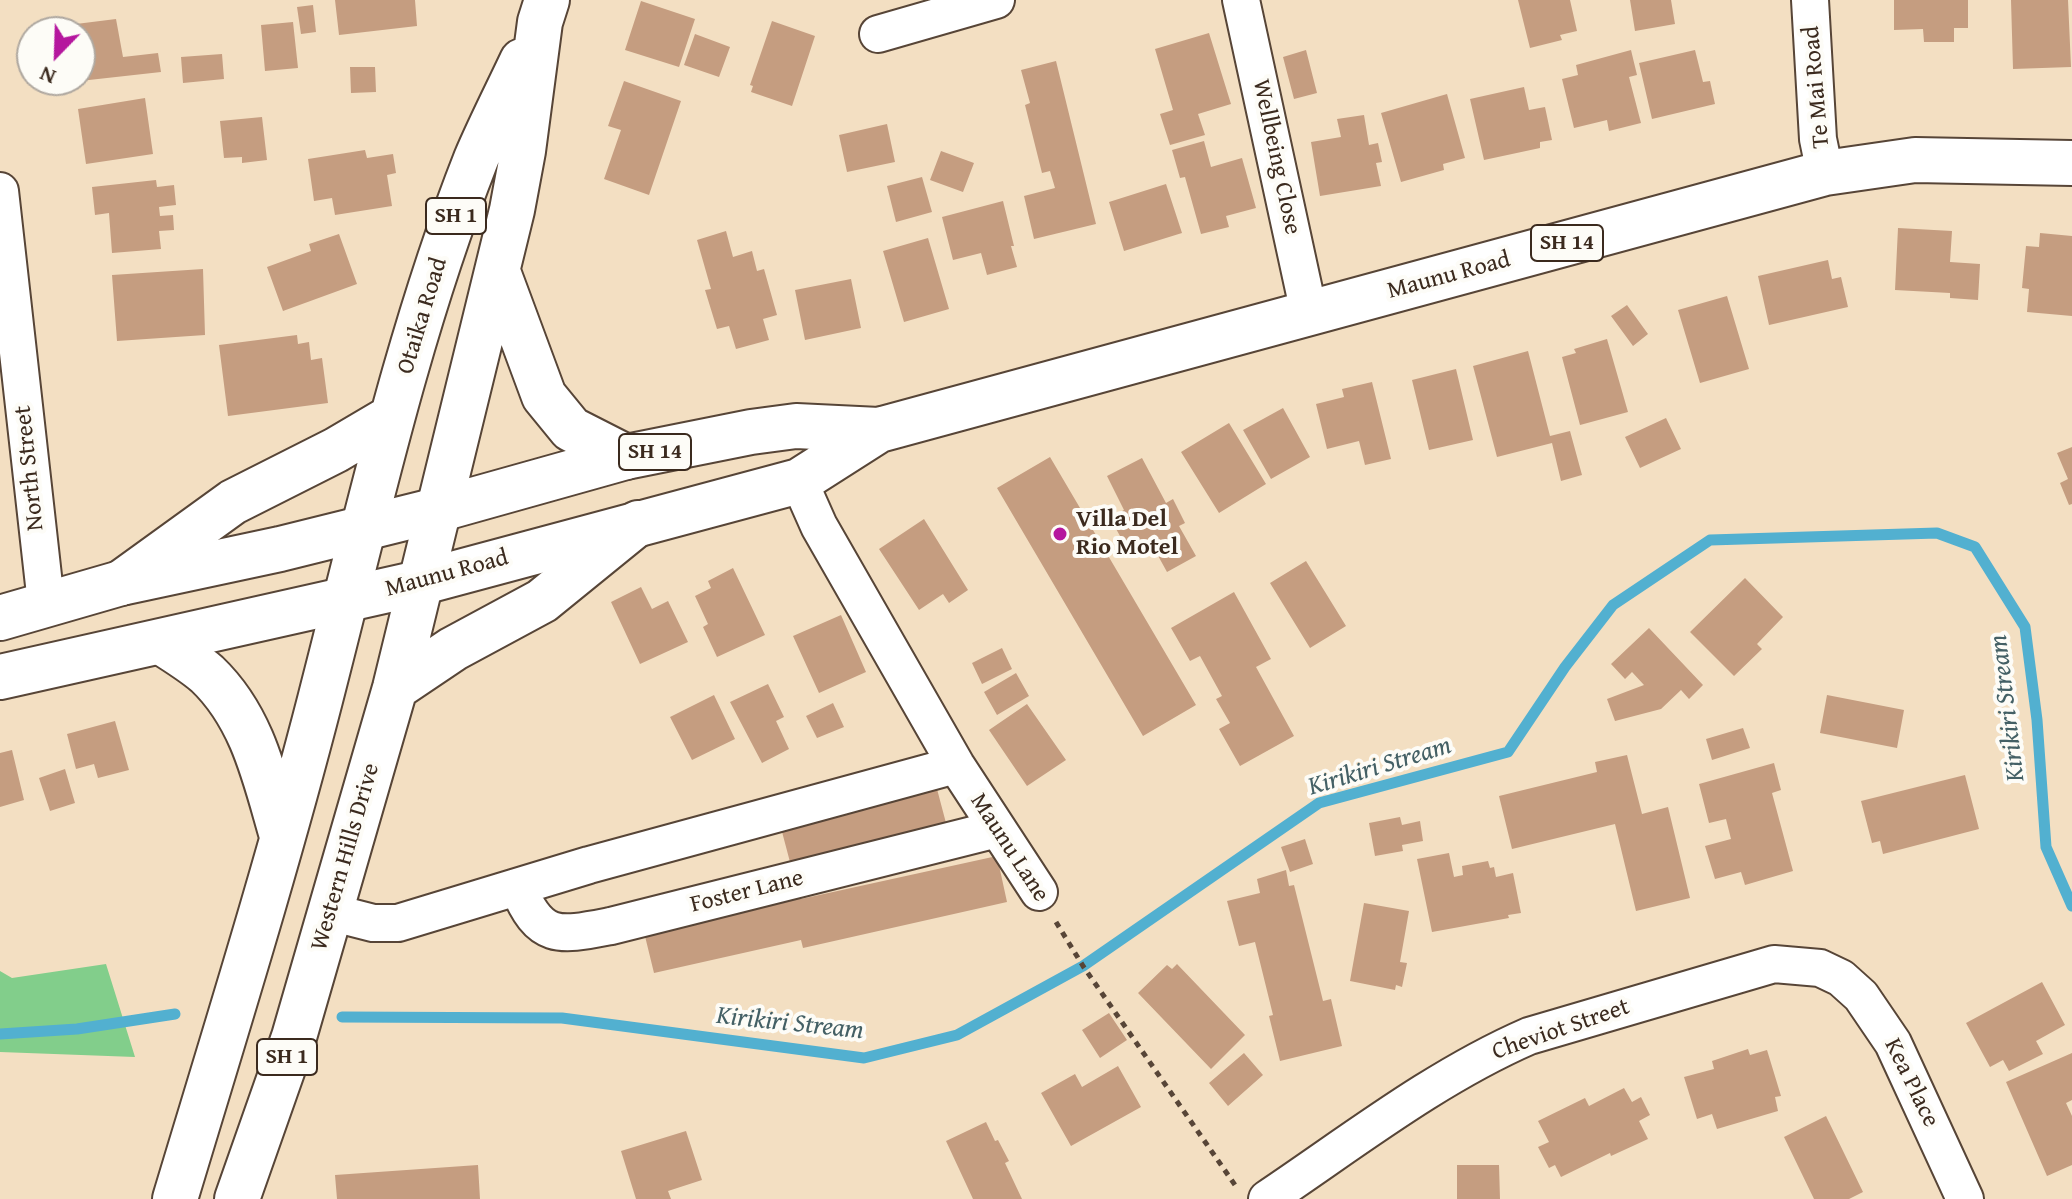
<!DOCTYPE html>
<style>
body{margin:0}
#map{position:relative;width:2072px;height:1199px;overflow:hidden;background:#f3dfc2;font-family:"Gentium Book Plus",serif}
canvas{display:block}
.north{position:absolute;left:16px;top:16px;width:80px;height:80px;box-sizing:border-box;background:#fdfcf7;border:2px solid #afa8a0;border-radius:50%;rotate:203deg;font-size:22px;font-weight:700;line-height:32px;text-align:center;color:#3b2a1e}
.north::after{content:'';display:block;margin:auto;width:28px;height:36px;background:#b5179e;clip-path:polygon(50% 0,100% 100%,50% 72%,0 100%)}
</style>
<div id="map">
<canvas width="2072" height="1199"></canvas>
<div class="north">N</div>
</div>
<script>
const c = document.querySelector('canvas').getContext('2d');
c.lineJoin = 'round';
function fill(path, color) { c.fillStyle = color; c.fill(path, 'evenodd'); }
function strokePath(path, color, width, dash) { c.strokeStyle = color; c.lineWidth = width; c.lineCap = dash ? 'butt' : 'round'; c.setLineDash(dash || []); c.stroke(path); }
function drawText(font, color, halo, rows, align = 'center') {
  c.font = font + ' "Gentium Book Plus",serif'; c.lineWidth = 8; c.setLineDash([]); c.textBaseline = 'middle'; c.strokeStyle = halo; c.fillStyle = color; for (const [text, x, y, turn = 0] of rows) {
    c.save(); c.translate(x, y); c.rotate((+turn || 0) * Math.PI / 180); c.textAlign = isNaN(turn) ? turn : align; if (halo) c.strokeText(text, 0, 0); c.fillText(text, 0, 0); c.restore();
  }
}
fill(new Path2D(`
 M106,964L135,1057L0,1052V971L12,978Z`), '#82ce8b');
strokePath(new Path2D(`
 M342,1017L562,1018L864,1058L957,1035L1083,966L1319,803L1508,752L1565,667L1613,605L1710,540L1937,533L1975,547L2025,627L2037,720L2046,847L2072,906
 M0,1034L77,1029L175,1014`), '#52b0d0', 11);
fill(new Path2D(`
 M335,0H415L417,26L339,35Z
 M1518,0H1570L1577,31L1560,35L1562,40L1530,48Z
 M1630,0H1671L1675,24L1635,31Z
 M1894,0H1968V28H1954V42H1924L1923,29L1894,30Z
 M2011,0H2068L2071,67L2013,69Z
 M641,1L695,19L679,67L625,50Z
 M313,5L316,32L301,34L297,7Z
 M116,19L123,57L158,53L161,72L80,81V32H69L68,25Z
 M772,21L815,36L792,106L751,92L753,86L750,85Z
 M293,22L298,68L265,71L261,25Z
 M1209,33L1231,104L1198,114L1205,135L1170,145L1160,114L1173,110L1155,49Z
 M695,34L730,47L719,77L684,65Z
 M1306,50L1317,93L1294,99L1283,57Z
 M1631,50L1637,75L1629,77L1641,123L1609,131L1607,120L1574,128L1562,79L1578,75L1576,65Z
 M1695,50L1703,82L1710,81L1715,104L1652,119L1639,63Z
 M222,54L224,79L183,83L181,57Z
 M1056,61L1096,224L1034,239L1024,196L1055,188L1050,171L1042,173L1025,105L1030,103L1021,70Z
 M350,67H375L376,92L351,93Z
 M624,81L681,101L649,195L604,179L621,130L608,126Z
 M1524,87L1529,110L1545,107L1552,140L1540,142V148L1484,160L1470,99Z
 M1447,94L1465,158L1443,164L1444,170L1401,182L1381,113Z
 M145,98L153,154L86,164L78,109Z
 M1364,115L1369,145L1378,143L1382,162L1376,163L1381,186L1320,196L1311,142L1341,137L1337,119Z
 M262,117L267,160L242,163V157L224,158L220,121Z
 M887,124L895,162L847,172L839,135Z
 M1204,141L1211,167L1242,158L1256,208L1226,216L1229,227L1201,234L1185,177L1180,178L1172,150Z
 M365,150L367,158L393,154L396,173L387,175L392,206L335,215L332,198L314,201L308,159Z
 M941,151L974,163L963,192L930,180Z
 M922,177L932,212L896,222L887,186Z
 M156,180L157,187L174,185L176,205L159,207L160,216L173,215L174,230L159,231L161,249L112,253L109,213L95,215L92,187Z
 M1166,184L1182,233L1124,251L1109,202Z
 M1003,201L1014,246H1011L1017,267L987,275L981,253L953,260L942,217Z
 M1898,228L1952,231L1950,262L1980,264L1978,300L1950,298V293L1895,290Z
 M726,231L733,257L752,251L757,271L764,269L777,315L763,319L769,340L736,349L729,326L717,329L705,290L711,289L697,240Z
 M2040,233L2072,236V316L2027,312L2029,289L2022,288L2026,246L2039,247Z
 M339,234L357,284L283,311L267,267L311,251L309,244Z
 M928,238L949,309L904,322L883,251Z
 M1828,260L1832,279L1841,277L1848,307L1769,325L1758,276Z
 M203,269L205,335L117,341L112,275Z
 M851,279L861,328L805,340L795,290Z
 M1727,296L1749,369L1700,383L1678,310Z
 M1627,305L1648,334L1633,346L1611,316Z
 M297,335L298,344L309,342L311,360L322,358L328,403L228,416L219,345Z
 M1607,339L1628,412L1580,425L1562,357L1576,353L1574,349Z
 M1528,351L1550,436L1570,431L1582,475L1561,481L1552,443L1497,457L1473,366Z
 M1456,369L1473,440L1429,450L1412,380Z
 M1372,382L1391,459L1365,465L1359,441L1327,449L1316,404L1344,397L1342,389Z
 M1283,408L1310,457L1271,479L1243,430Z
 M1666,418L1681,449L1640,468L1625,437Z
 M1229,423L1266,484L1219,513L1181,452Z
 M2072,447V504L2069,505L2060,483L2068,479L2057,453Z
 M1050,457L1196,705L1143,736L997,488Z
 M1142,458L1166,503L1173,499L1185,523L1179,526L1196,556L1167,572L1151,543L1130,554L1110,518L1124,510L1107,476Z
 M924,519L968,590L949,603L943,594L919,610L879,549Z
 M1306,561L1346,626L1310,648L1270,583Z
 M733,568L765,635L717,657L703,627L708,624L695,596L711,588L708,581Z
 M1745,578L1783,617L1757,644L1762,649L1734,676L1690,632Z
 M641,587L652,609L668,601L688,642L640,664L611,602Z
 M1234,592L1271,659L1256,667L1294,736L1240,766L1219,729L1230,723L1216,699L1222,696L1200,656L1190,661L1171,628Z
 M841,615L866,672L819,693L793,636Z
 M1649,628L1703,685L1689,699L1681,690L1661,709L1615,721L1607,699L1644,685L1632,672L1625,679L1611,664Z
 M1002,648L1012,669L982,684L972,663Z
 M1016,673L1029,696L997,715L984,692Z
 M768,684L784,717L776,721L789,749L762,763L730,702Z
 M714,695L735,739L692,760L670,717Z
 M1827,695L1904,710L1897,748L1820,733Z
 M833,703L844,727L817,738L806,716Z
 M1027,704L1066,760L1027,786L989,730Z
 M115,721L129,770L98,778L94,764L76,769L67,734Z
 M1743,728L1750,748L1712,760L1706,739Z
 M12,750L24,800L0,807V753Z
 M1627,755L1642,814L1668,807L1690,898L1636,911L1615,824L1512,849L1499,796L1597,772L1595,762Z
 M1774,763L1781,790L1772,793L1793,871L1745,885L1741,872L1715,879L1705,846L1731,839L1726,819L1709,823L1699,784Z
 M65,769L75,803L50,811L39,778Z
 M1965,775L1979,829L1883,854L1880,841L1872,843L1861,801Z
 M937,789L946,823L790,862L781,828Z
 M1400,817L1402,825L1420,821L1423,841L1402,845L1403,851L1375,856L1369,823Z
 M1305,839L1313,864L1290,872L1281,847Z
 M1449,853L1454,877L1463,875L1462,866L1488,861L1490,868L1494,867L1496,877L1513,873L1521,913L1508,915L1509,918L1432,932L1417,859Z
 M997,856L1007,902L803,948L801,940L654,973L643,928L799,893L801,899Z
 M1286,870L1289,886L1294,885L1323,1001L1331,999L1342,1046L1280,1061L1269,1016L1273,1015L1255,942L1239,946L1227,901L1260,893L1257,879Z
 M1364,903L1409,911L1400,962L1407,963L1402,987L1396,985L1395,990L1350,981Z
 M1177,964L1245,1035L1211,1069L1138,993L1167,965L1172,969Z
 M2042,982L2065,1025L2036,1041L2043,1054L2009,1071L2003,1060L1990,1067L1966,1023Z
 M1109,1013L1127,1040L1100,1058L1082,1030Z
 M1748,1049L1750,1055L1767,1050L1781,1096L1775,1097L1778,1111L1717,1129L1712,1114L1697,1119L1684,1077L1714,1069L1712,1061Z
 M1244,1053L1263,1075L1228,1106L1209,1083Z
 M2072,1053V1100L2066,1103L2072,1116V1165L2047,1176L2006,1082Z
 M1118,1066L1141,1107L1071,1146L1041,1093L1075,1074L1082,1087Z
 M1624,1088L1632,1102L1641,1097L1650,1115L1639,1121L1648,1139L1611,1156L1610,1153L1561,1177L1555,1165L1549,1168L1538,1147L1549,1142L1538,1121L1585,1098L1589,1106Z
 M1826,1116L1863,1192L1849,1199H1814L1784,1137Z
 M986,1122L995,1141L998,1140L1009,1161L1005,1163L1022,1199H973L946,1141Z
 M686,1131L702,1180L668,1191L671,1199H636L621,1151Z
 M478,1165L480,1199H337L335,1175Z
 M1457,1165H1499L1500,1199H1457Z`), '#c59d80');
const minor = new Path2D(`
 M1241,0L1309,313
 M1810,0L1818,139L1825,173
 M878,34L996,0
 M0,191L46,603
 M799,481L819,526L956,765L1039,892
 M518,887C540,941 559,936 611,926L997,829
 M330,912L373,923H398L589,865L956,765
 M1267,1199C1352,1142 1435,1077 1529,1036L1774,964L1820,968L1841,978L1861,996L1893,1043L1965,1199`);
const major = new Path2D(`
 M0,618L121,583L280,549L437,510L626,457L751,432L796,426L879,430
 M0,677L419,583L799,481L879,430L1825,173L1915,160L2072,163`);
const highway = new Path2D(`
 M498,272L544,396L571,429L626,457
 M121,583L233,502L336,450L392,417
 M161,642C177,652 193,662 207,674C253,718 265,778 282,836
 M395,688L453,649L542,601L638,523
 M175,1199C225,1033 277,867 320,700C367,518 407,334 476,159C490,126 507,93 522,61
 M237,1199L294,1037L395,688L512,210L523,151L540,22L547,0`);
strokePath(minor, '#574537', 40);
strokePath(major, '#574537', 48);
strokePath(highway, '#574537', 48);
strokePath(new Path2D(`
 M1056,922L1083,966L1235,1185`), '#574537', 5, [6, 6]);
strokePath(minor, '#fff', 36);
strokePath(major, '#fff', 44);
strokePath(highway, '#fff', 44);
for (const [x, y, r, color] of [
 [1060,534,8,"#b5179e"]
]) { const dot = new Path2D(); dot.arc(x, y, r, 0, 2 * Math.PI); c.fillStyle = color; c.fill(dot); strokePath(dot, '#fdfcf7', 3); }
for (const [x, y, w] of [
 [456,216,60],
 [1567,243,72],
 [655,452,72],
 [287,1057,60]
]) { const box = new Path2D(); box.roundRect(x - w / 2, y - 18, w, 36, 6); c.fillStyle = '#fdfcf7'; c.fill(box); strokePath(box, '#3b2a1e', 2); }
drawText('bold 22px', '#3b2a1e', null, [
 ["SH 1",456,216],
 ["SH 14",1567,243],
 ["SH 14",655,452],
 ["SH 1",287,1057]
]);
drawText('24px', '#3b2a1e', '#fdfcf7', [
 ["Te Mai Road",1817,87,-95],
 ["Wellbeing Close",1276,157,78],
 ["Maunu Road",1449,276,-15],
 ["Otaika Road",423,316,-73],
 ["North Street",30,468,-96],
 ["Maunu Road",447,574,-15],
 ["Maunu Lane",1009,848,57],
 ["Western Hills Drive",346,857,-74],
 ["Foster Lane",747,892,-14],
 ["Cheviot Street",1561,1030,-19],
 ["Kea Place",1911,1083,64]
]);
drawText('bold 24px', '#3b2a1e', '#fdfcf7', [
 ["Villa Del",1076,520],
 ["Rio Motel",1076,548]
], 'left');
drawText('italic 26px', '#446065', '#fdfcf7', [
 ["Kirikiri Stream",2008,708,-97],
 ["Kirikiri Stream",1380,767,-17],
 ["Kirikiri Stream",790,1024,6]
]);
</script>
